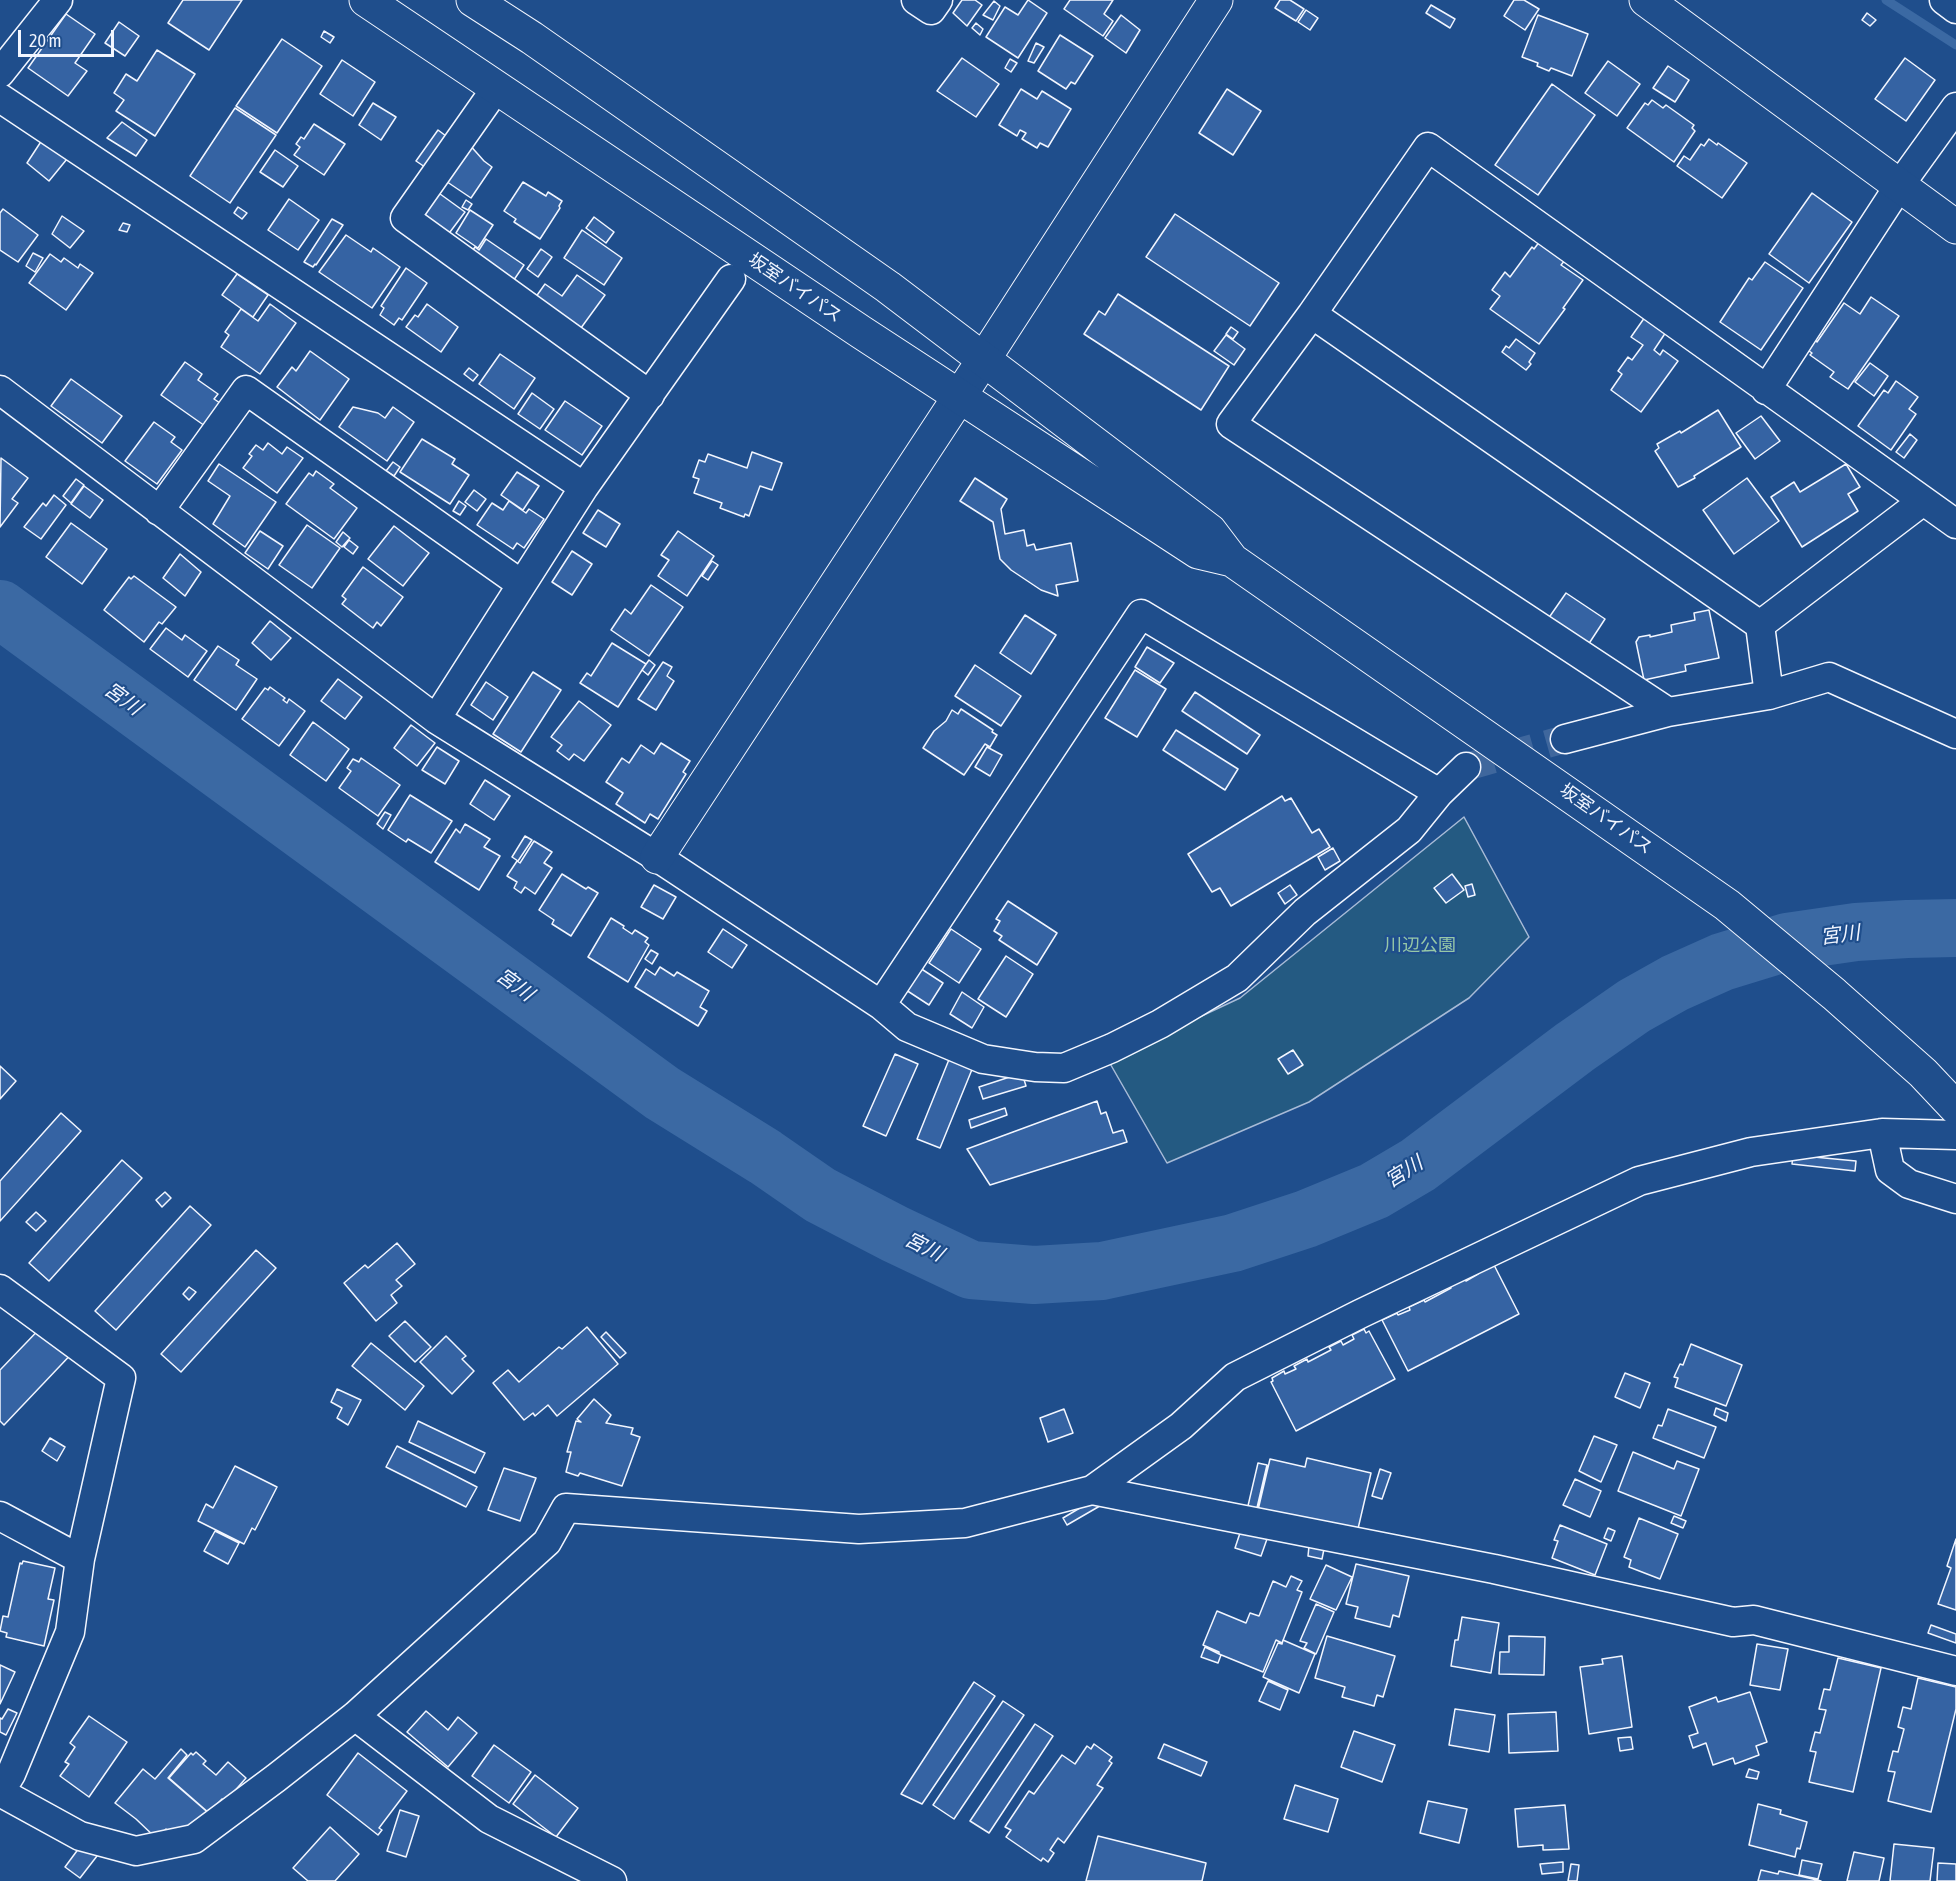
<!DOCTYPE html>
<meta charset="utf-8">
<style>
body{margin:0}
#map{position:relative;width:1956px;height:1881px;overflow:hidden;background:#1f4e8c;font-family:"Asap Condensed",sans-serif}
canvas{display:block}
.scale{position:absolute;left:18px;top:30px;width:96px;height:27px;box-sizing:border-box;border:3px solid #f2f6ff;border-top:0;padding-left:8px;font-size:18px;line-height:21px;white-space:nowrap;color:#f2f6ff;-webkit-text-stroke:4px #1f4e8c;paint-order:stroke}
</style>
<div id="map">
<canvas width="1956" height="1881"></canvas>
<div class="scale">20 m</div>
</div>
<script>
const c = document.querySelector('canvas').getContext('2d');
c.lineJoin = 'round';
function fill(path, color) { c.fillStyle = color; c.fill(path, 'evenodd'); }
function strokePath(path, color, width, dash) { c.strokeStyle = color; c.lineWidth = width; c.lineCap = dash ? 'butt' : 'round'; c.setLineDash(dash || []); c.stroke(path); }
function drawText(font, color, halo, rows, align = 'center') {
  c.font = font + ' "Asap Condensed","Noto Sans JP",sans-serif'; c.lineWidth = 4.5; c.setLineDash([]); c.textBaseline = 'middle'; c.strokeStyle = halo; c.fillStyle = color; for (const [text, x, y, turn = 0] of rows) {
    c.save(); c.translate(x, y); c.rotate((+turn || 0) * Math.PI / 180); c.textAlign = isNaN(turn) ? turn : align; if (halo) c.strokeText(text, 0, 0); c.fillText(text, 0, 0); c.restore();
  }
}
const green = new Path2D(`
 M1464,817L1529,937L1469,998L1309,1102L1167,1163L1108,1060L1240,998Z`);
fill(green, '#245a82');
strokePath(green, '#a8bbd7', 1.5);
strokePath(new Path2D(`
 M1886,0L1956,45`), '#3b69a3', 9);
strokePath(new Path2D(`
 M0,609L662,1093L765,1157L820,1195L895,1234L971,1270L1034,1275L1102,1271L1233,1243L1306,1219L1374,1191L1418,1165L1575,1047L1634,1006L1675,983L1722,962L1787,942L1856,932L1907,929L1956,928`), '#3b69a3', 58);
const building = new Path2D(`
 M183,0H242L209,50L168,23Z
 M962,0H975L982,5L967,26L953,13Z
 M1028,0L1047,13L1018,58L986,37L1005,7L1018,15Z
 M1070,0H1113L1104,14L1113,21L1103,36L1064,9Z
 M1280,0H1290L1304,9L1296,21L1275,8Z
 M1514,0H1524L1539,9L1525,30L1504,16Z
 M994,1L1000,6L993,20L983,15Z
 M1431,5L1455,19L1450,28L1426,13Z
 M1306,10L1318,18L1310,30L1298,22Z
 M1867,13L1876,20L1870,26L1862,20Z
 M66,14L95,34L75,63L87,71L68,96L28,68Z
 M1121,15L1140,30L1126,53L1105,38Z
 M1538,15L1588,34L1572,76L1551,68L1549,71L1537,66L1538,63L1522,57Z
 M119,22L139,36L125,56L105,43Z
 M976,23L983,29L980,35L972,28Z
 M324,31L334,37L330,43L321,37Z
 M1060,35L1093,56L1075,84L1071,82L1066,89L1038,71Z
 M282,39L322,66L277,133L236,106Z
 M1036,43L1044,47L1034,63L1028,61Z
 M157,50L195,74L155,136L116,111L124,100L114,93L126,74L137,81Z
 M962,58L999,84L976,117L937,91Z
 M1905,58L1935,80L1906,121L1875,99Z
 M1010,59L1017,63L1011,72L1005,68Z
 M342,60L375,82L353,116L320,94Z
 M1608,61L1640,84L1617,116L1585,93Z
 M1668,66L1689,80L1675,102L1653,88Z
 M1552,84L1595,115L1538,195L1495,165Z
 M1021,89L1037,99L1042,91L1071,109L1048,147L1040,143L1037,148L1022,139L1026,133L1020,130L1017,136L999,125Z
 M1227,89L1261,111L1233,155L1199,133Z
 M1652,100L1663,108L1666,105L1694,125L1692,128L1695,131L1674,162L1627,128L1645,103L1648,105Z
 M373,103L396,117L381,140L359,125Z
 M235,108L276,135L230,203L190,176Z
 M122,122L147,140L136,156L107,138Z
 M314,124L345,144L324,175L294,155L300,147L296,144L301,137L304,139Z
 M438,130L446,136L468,143L484,161L492,167L471,198L416,161Z
 M1709,139L1717,145L1718,143L1747,163L1722,198L1677,166L1684,156L1690,160L1701,144L1704,146Z
 M42,140L67,159L49,181L27,163Z
 M275,150L298,166L283,187L260,172Z
 M523,182L546,196L548,192L562,201L559,206L560,208L540,239L514,222L516,219L504,211Z
 M429,186L465,212L435,252L401,220Z
 M1812,193L1852,222L1809,283L1769,254Z
 M289,199L319,220L298,250L268,230Z
 M466,200L472,204L468,210L462,207Z
 M238,207L247,213L242,219L234,213Z
 M3,209L38,235L18,262L0,250V213Z
 M470,210L493,225L478,248L456,233Z
 M1175,214L1279,283L1250,326L1146,257Z
 M62,216L84,231L70,248L52,234Z
 M594,217L614,232L606,243L586,228Z
 M332,219L343,225L316,265L315,264L313,267L304,262Z
 M123,223L130,225L127,232L119,230Z
 M582,230L622,258L604,285L564,258Z
 M346,235L371,252L373,248L400,267L372,308L319,272Z
 M486,239L524,265L503,296L469,255L475,247L479,250Z
 M1540,241L1566,259L1561,265L1583,280L1563,308L1565,309L1539,344L1490,309L1500,296L1492,290L1505,272L1510,277L1532,247L1534,249Z
 M541,249L552,257L538,277L527,269Z
 M33,253L43,258L35,272L26,266Z
 M50,254L61,262L64,258L78,268L80,264L93,273L66,310L29,283Z
 M1765,262L1803,288L1761,350L1720,322L1749,278L1752,280Z
 M406,268L427,283L402,320L399,318L394,325L380,315L384,308L381,306Z
 M237,274L268,295L253,317L222,295Z
 M577,275L605,295L570,343L528,308L545,284L562,296Z
 M1118,294L1229,366L1201,410L1084,334L1099,311L1105,315Z
 M1871,297L1899,316L1848,389L1830,377L1834,372L1810,355L1812,353L1805,348L1813,338L1817,342L1844,303L1860,314Z
 M270,304L296,323L260,374L221,347L229,335L225,332L241,309L258,321Z
 M427,304L458,327L441,352L406,327L415,315L418,317Z
 M1645,317L1666,332L1654,350L1660,355L1663,350L1678,361L1641,412L1611,390L1622,374L1618,371L1628,357L1632,360L1643,345L1631,337Z
 M1231,327L1238,332L1233,339L1226,334Z
 M1226,335L1245,349L1234,365L1214,351Z
 M1516,339L1535,353L1529,362L1531,364L1526,370L1502,352L1506,346L1509,348Z
 M310,351L349,379L320,420L277,387L292,367L296,371Z
 M500,354L535,378L514,409L479,384Z
 M185,362L202,374L198,380L218,394L214,399L220,403L205,426L161,395Z
 M1870,363L1888,376L1874,396L1855,382Z
 M469,368L478,375L473,381L464,374Z
 M71,379L122,416L102,443L51,406Z
 M1896,381L1918,397L1909,409L1916,414L1891,450L1858,426L1884,390L1888,393Z
 M532,393L554,409L540,429L518,414Z
 M565,401L602,426L582,455L545,430Z
 M353,407L378,413L385,418L393,407L414,422L387,461L339,427Z
 M1718,410L1741,447L1694,476L1695,478L1678,487L1655,451L1659,448L1657,444L1680,431L1681,433Z
 M1761,416L1780,441L1755,459L1736,433Z
 M154,422L175,437L171,442L182,450L157,484L125,461Z
 M1910,434L1917,440L1904,458L1896,452Z
 M422,439L455,459L452,464L469,475L450,504L400,472Z
 M268,443L282,454L287,447L303,458L277,493L243,468L252,456L249,454L256,445L263,450Z
 M752,452L782,463L772,490L760,486L749,516L745,514L744,517L720,508L722,503L694,493L699,479L693,477L699,460L705,462L708,454L747,468Z
 M1,458L28,478L12,499L18,503L0,527Z
 M393,462L400,467L394,476L386,471Z
 M219,464L276,502L245,547L213,524L230,496L208,481Z
 M1846,464L1860,487L1848,494L1858,511L1802,547L1771,497L1794,482L1800,492Z
 M316,471L334,484L330,488L357,508L334,539L286,504L309,473L313,476Z
 M517,472L539,486L523,510L501,495Z
 M975,478L1007,499L1001,509L1005,534L1024,530L1027,546L1034,544L1036,550L1071,543L1078,581L1056,585L1058,596L1041,590L1011,570L1000,559L993,522L960,501Z
 M1747,478L1779,521L1734,554L1703,510Z
 M76,479L84,485L71,503L63,496Z
 M84,486L103,500L90,518L71,504Z
 M474,490L486,499L477,511L465,502Z
 M54,495L66,505L41,539L24,527L43,503L46,506Z
 M459,501L466,506L460,515L453,511Z
 M509,501L526,513L529,509L544,519L524,548L517,543L513,549L477,525L492,503L503,510Z
 M598,510L620,524L606,547L583,533Z
 M71,523L107,549L82,584L46,557Z
 M307,525L340,548L312,588L279,565Z
 M394,526L429,553L403,586L368,559Z
 M260,531L283,546L268,569L245,553Z
 M678,531L714,556L687,596L658,576L669,560L661,555Z
 M343,532L350,538L342,547L336,542Z
 M349,540L358,547L353,554L344,547Z
 M572,551L592,564L572,595L552,582Z
 M180,554L201,572L185,596L163,578Z
 M712,561L718,565L708,580L702,576Z
 M363,567L403,597L381,626L377,622L373,628L342,604L346,599L342,596Z
 M134,576L176,607L162,624L159,622L144,642L104,610L129,577L131,579Z
 M651,585L683,607L649,656L611,630L625,609L631,614Z
 M1566,593L1605,619L1588,645L1548,619Z
 M1709,610L1719,658L1685,665L1686,671L1644,680L1636,642L1639,637L1650,635V637L1672,632L1671,625L1695,620L1694,613Z
 M1025,615L1056,635L1031,674L1000,653Z
 M270,621L291,638L271,660L252,643Z
 M166,628L182,640L185,635L207,651L188,677L150,649Z
 M612,643L646,664L618,707L580,683L587,673L591,676Z
 M218,646L239,660L236,665L257,679L236,710L194,680Z
 M1147,647L1174,663L1160,683L1135,667Z
 M649,660L655,665L648,675L642,670Z
 M663,662L672,667L667,676L674,681L656,710L638,699Z
 M975,665L1021,696L1001,726L955,696Z
 M1135,670L1166,689L1137,737L1105,718Z
 M533,672L561,690L521,752L493,734Z
 M338,679L362,697L345,719L321,701Z
 M486,682L508,697L493,720L471,705Z
 M270,687L285,698L283,700L287,703L289,699L305,711L279,746L242,719L265,688L268,690Z
 M1195,692L1260,735L1247,754L1182,711Z
 M579,701L611,725L584,761L574,754L569,760L557,751L562,745L551,737Z
 M961,709L993,730L992,732L997,735L990,747L985,744L964,775L923,748L934,731L946,721L952,710L958,714Z
 M313,722L349,749L326,781L290,755Z
 M411,725L435,743L417,766L394,748Z
 M1176,730L1238,769L1225,790L1163,750Z
 M661,743L690,761L683,772L686,774L658,819L650,814L645,823L616,804L623,793L606,782L622,758L629,763L641,745L654,754Z
 M437,747L459,761L445,784L422,770Z
 M987,747L1002,755L990,776L975,767Z
 M361,758L400,785L378,816L339,788L351,771L347,768L353,759L359,762Z
 M485,780L510,796L494,820L470,804Z
 M410,795L452,821L431,853L408,839L406,842L388,830Z
 M1282,796L1285,801L1291,798L1312,833L1319,829L1330,847L1231,906L1220,888L1212,892L1188,854Z
 M385,812L391,815L383,829L377,824Z
 M465,824L490,839L484,847L500,856L479,890L435,862L456,829L460,833Z
 M525,836L532,840L518,861L512,857Z
 M534,841L552,852L544,863L552,868L535,894L525,887L521,893L514,888L517,882L507,876L517,861L520,863Z
 M1333,848L1340,861L1325,870L1318,857Z
 M562,874L586,889L588,887L598,893L571,936L552,924L554,920L539,910Z
 M1452,874L1464,890L1446,903L1434,888Z
 M1472,884L1475,895L1468,897L1465,886Z
 M654,885L676,897L663,919L641,907Z
 M1290,885L1297,895L1285,904L1278,893Z
 M1008,901L1057,933L1037,965L999,940L1002,936L994,931L1000,921L996,919Z
 M611,918L624,926L623,928L632,934L635,930L648,938L645,942L649,945L628,982L588,957Z
 M723,929L747,945L732,968L708,952Z
 M951,929L981,949L959,983L929,963Z
 M651,950L658,954L652,964L645,959Z
 M1006,956L1033,974L1006,1017L978,999Z
 M660,967L674,976L677,972L709,991L700,1007L707,1011L698,1026L635,987L646,969L655,975Z
 M920,968L943,983L929,1005L906,990Z
 M962,992L984,1007L972,1028L950,1014Z
 M1293,1050L1303,1065L1288,1074L1278,1059Z
 M895,1054L918,1064L886,1136L863,1126Z
 M950,1057L973,1067L940,1148L917,1139Z
 M0,1066L16,1081L0,1099Z
 M1022,1073L1026,1086L983,1099L979,1087Z
 M1097,1101L1101,1114L1106,1112L1113,1133L1123,1130L1127,1142L990,1185L967,1149Z
 M1005,1108L1007,1115L971,1128L969,1120Z
 M61,1113L81,1131L0,1221V1181Z
 M1793,1155L1856,1161L1855,1171L1792,1164Z
 M122,1160L142,1178L49,1281L29,1263Z
 M165,1192L171,1198L162,1207L156,1200Z
 M190,1206L211,1225L116,1330L95,1311Z
 M36,1212L46,1221L36,1231L26,1222Z
 M397,1243L415,1264L396,1280L402,1286L391,1295L397,1303L376,1321L344,1283L365,1265L368,1268Z
 M256,1250L276,1268L181,1372L161,1354Z
 M1493,1263L1519,1314L1408,1371L1382,1320L1397,1313L1398,1315L1410,1310L1409,1307L1424,1300L1425,1302L1451,1288L1450,1285L1464,1278L1466,1281L1478,1274L1477,1272Z
 M189,1287L196,1292L189,1300L183,1294Z
 M49,1319L78,1347L4,1425L0,1421V1370Z
 M405,1321L431,1347L415,1362L389,1336Z
 M587,1327L618,1364L557,1416L548,1405L535,1416L533,1413L524,1420L493,1383L508,1370L519,1382L559,1347L562,1349Z
 M1364,1329L1366,1333L1369,1331L1395,1379L1296,1431L1271,1382L1273,1381L1272,1378L1284,1371L1285,1374L1296,1369L1294,1366L1307,1359L1308,1362L1331,1350L1329,1347L1341,1341L1343,1345L1354,1339L1352,1335Z
 M606,1332L626,1353L620,1358L601,1337Z
 M446,1336L466,1356L462,1359L474,1371L452,1394L420,1362Z
 M371,1343L424,1386L405,1410L352,1366Z
 M1691,1344L1742,1365L1726,1406L1675,1387L1678,1378L1674,1377L1680,1364L1683,1365Z
 M1625,1373L1650,1383L1640,1408L1615,1397Z
 M337,1389L361,1400L348,1425L337,1418L342,1408L331,1402Z
 M594,1399L611,1415L606,1423L633,1428L631,1434L640,1437L622,1486L580,1473L578,1476L566,1472L571,1452H567L576,1421L581,1422L577,1419Z
 M1716,1408L1728,1413L1726,1421L1714,1415Z
 M1064,1409L1073,1433L1048,1442L1040,1418Z
 M1668,1409L1716,1427L1704,1458L1653,1438L1658,1425L1662,1426Z
 M418,1421L485,1453L475,1473L409,1442Z
 M1594,1436L1617,1445L1601,1482L1579,1471Z
 M50,1438L65,1447L57,1461L42,1451Z
 M397,1446L477,1487L466,1507L386,1467Z
 M1633,1452L1674,1469L1677,1461L1699,1469L1681,1516L1618,1491Z
 M1307,1458L1371,1473L1357,1533L1258,1510L1270,1459L1305,1467Z
 M1258,1463L1267,1465L1256,1512L1247,1510Z
 M235,1466L277,1487L255,1530L252,1528L244,1544L198,1521L206,1504L213,1508Z
 M504,1468L536,1478L520,1521L488,1510Z
 M1380,1469L1391,1473L1382,1499L1372,1496Z
 M1575,1479L1601,1491L1590,1517L1563,1505Z
 M1100,1496L1105,1503L1067,1525L1063,1518Z
 M1674,1516L1686,1521L1683,1528L1671,1523Z
 M1639,1518L1678,1534L1660,1579L1629,1567L1631,1560L1624,1557Z
 M1560,1525L1607,1544L1595,1575L1552,1558L1558,1541L1554,1540Z
 M1608,1528L1615,1531L1611,1541L1604,1538Z
 M1241,1530L1267,1539L1261,1556L1235,1548Z
 M215,1531L239,1543L228,1564L204,1551Z
 M1956,1539V1610L1938,1604L1951,1568L1947,1566Z
 M1309,1546L1324,1549L1322,1559L1308,1556Z
 M23,1561L55,1568L48,1599L54,1600L44,1646L6,1637L7,1633L0,1631L3,1616L8,1617L20,1563L22,1564Z
 M1356,1564L1409,1576L1399,1617L1393,1615L1390,1627L1355,1618L1358,1607L1346,1604Z
 M1326,1565L1352,1577L1336,1610L1310,1599Z
 M1291,1576L1302,1581L1297,1590L1302,1592L1282,1643L1276,1640L1263,1672L1219,1654V1652L1203,1645L1217,1611L1246,1623L1250,1613L1259,1616L1273,1581L1286,1587Z
 M1316,1604L1334,1612L1316,1654L1304,1648L1307,1643L1300,1641Z
 M1462,1617L1499,1623L1491,1673L1451,1666L1455,1640H1458Z
 M1931,1625L1956,1634V1643L1928,1633Z
 M1327,1636L1395,1656L1383,1697L1377,1695L1374,1706L1342,1697L1345,1687L1315,1678Z
 M1509,1636L1545,1637L1544,1675L1499,1674L1500,1652H1509Z
 M1283,1640L1315,1654L1299,1693L1263,1677L1278,1643L1282,1644Z
 M1757,1644L1788,1649L1780,1690L1750,1685Z
 M1205,1647L1221,1655L1218,1663L1201,1657Z
 M1622,1656L1632,1727L1589,1734L1580,1667L1603,1664L1602,1659Z
 M1838,1658L1881,1668L1853,1792L1809,1782L1816,1752L1810,1751L1815,1732L1820,1733L1826,1710L1819,1709L1824,1689L1830,1690Z
 M0,1665L15,1672L0,1704Z
 M1918,1678L1956,1687V1709L1931,1812L1888,1801L1895,1772L1888,1771L1893,1751L1898,1752L1904,1729L1898,1727L1903,1707L1911,1709Z
 M1268,1681L1288,1690L1280,1710L1259,1701Z
 M974,1682L995,1696L922,1804L901,1794Z
 M1750,1692L1767,1742L1756,1746L1759,1755L1735,1764L1733,1758L1713,1765L1706,1743L1693,1748L1689,1736L1698,1733L1689,1707L1716,1697L1718,1702Z
 M1003,1701L1024,1715L954,1819L933,1805Z
 M8,1709L17,1713L6,1735L0,1732V1718L2,1719Z
 M1455,1709L1495,1715L1489,1752L1449,1745Z
 M426,1711L448,1730L458,1717L477,1733L448,1767L407,1732Z
 M1556,1712L1558,1751L1509,1753L1508,1714Z
 M89,1716L127,1742L89,1797L60,1776L69,1764L65,1762L75,1747L70,1743Z
 M1035,1724L1053,1736L989,1833L970,1821Z
 M1354,1731L1395,1745L1382,1782L1341,1767Z
 M1631,1737L1633,1749L1620,1751L1618,1738Z
 M1094,1744L1112,1757L1109,1761L1112,1763L1097,1785L1103,1788L1064,1843L1058,1838L1050,1850L1054,1853L1048,1862L1043,1858L1041,1861L1006,1837L1011,1830L1005,1827L1029,1791L1034,1794L1062,1755L1075,1764L1087,1746L1091,1749Z
 M1164,1744L1207,1762L1201,1776L1158,1758Z
 M494,1745L531,1772L509,1803L472,1776Z
 M181,1749L187,1755L168,1778L212,1816L181,1841L166,1829L157,1839L136,1819L115,1803L143,1769L155,1779Z
 M196,1752L206,1761L203,1764L216,1775L228,1762L246,1778L225,1802L222,1799L209,1813L169,1778L191,1753L193,1755Z
 M358,1753L407,1791L379,1828L382,1830L378,1835L327,1795Z
 M1749,1769L1759,1772L1757,1779L1746,1777Z
 M535,1775L578,1808L556,1837L513,1804Z
 M1295,1785L1338,1799L1328,1832L1284,1819Z
 M1428,1801L1467,1809L1459,1843L1420,1833Z
 M1758,1804L1781,1810L1780,1814L1807,1822L1800,1849L1797,1848L1795,1857L1749,1845Z
 M1565,1805L1569,1849L1543,1850V1845L1518,1847L1515,1809Z
 M400,1810L419,1816L406,1857L387,1851Z
 M330,1827L359,1854L335,1881H308L293,1868Z
 M1098,1836L1206,1863L1202,1881H1086Z
 M82,1844L97,1856L80,1878L65,1867Z
 M1894,1844L1934,1848L1930,1881H1890Z
 M1854,1852L1884,1858L1879,1881H1847Z
 M1802,1860L1822,1864L1818,1879L1799,1875Z
 M1563,1862V1872L1542,1874L1540,1864Z
 M1938,1863L1956,1864V1881H1937Z
 M1571,1864L1579,1865L1577,1881H1568Z
 M1761,1870L1778,1874L1779,1871L1821,1881H1758Z`);
fill(building, '#3563a3');
strokePath(building, '#f2f6ff', 1.5);
strokePath(new Path2D(`
 M1466,767L1565,739`), '#3f679d', 28, [28, 14]);
const street = new Path2D(`
 M916,0L931,10L938,0
 M1944,0L1956,9
 M0,73L58,0
 M497,87L405,218L650,395
 M0,98L584,487L436,719
 M1312,314L1231,424L1668,712
 M0,390L436,719L657,857L881,1005L907,1027L983,1059L1035,1067L1064,1068L1112,1048L1160,1024L1237,978L1305,912L1409,830L1439,793L1466,767
 M1766,390L1899,186L1956,107
 M584,487L731,279
 M1923,501L1760,625L1312,314L1428,147C1604,274 1780,399 1956,524
 M159,511L246,390L521,584
 M1760,625L1769,695
 M1565,739L1668,712L1769,695L1829,677L1956,734
 M881,1005L1141,614L1439,793
 M1882,1133L1890,1170L1909,1184L1956,1199
 M0,1289L121,1378L80,1559L70,1632L11,1774L0,1792
 M1092,1490L1494,1569L1733,1622L1754,1620L1956,1671
 M0,1516L80,1559
 M355,1716L489,1819L612,1881
 M0,1792L80,1836L136,1851L194,1839L276,1778L355,1716L547,1542L566,1508L859,1529L965,1523L1092,1490L1181,1426L1235,1377L1360,1314L1639,1181L1751,1152L1882,1133L1956,1135`);
const secondary = new Path2D(`
 M1646,0L1956,227
 M657,857L984,359L1216,0`);
const highway = new Path2D(`
 M366,0L861,332L1198,552L1232,560
 M473,0L532,38L888,287L1210,531L1232,560L1727,905L1834,994L1923,1073L1956,1108`);
strokePath(street, '#f2f6ff', 31);
strokePath(secondary, '#f2f6ff', 35);
strokePath(highway, '#f2f6ff', 35);
strokePath(street, '#1f4e8c', 28);
strokePath(secondary, '#1f4e8c', 33);
strokePath(highway, '#1f4e8c', 33);
drawText('18px', '#f2f6ff', '#1f4e8c', [
 ["坂室バイパス",795,288,34],
 ["坂室バイパス",1606,819,35]
]);
drawText('18px', '#97c8a6', '#1f4e8c', [
 ["川辺公園",1420,945]
]);
drawText('italic 20px', '#f2f6ff', '#1f4e8c', [
 ["宮川",123,699,36],
 ["宮川",1840,935,-7],
 ["宮川",515,985,36],
 ["宮川",1404,1172,-32],
 ["宮川",924,1247,27]
]);
</script>
